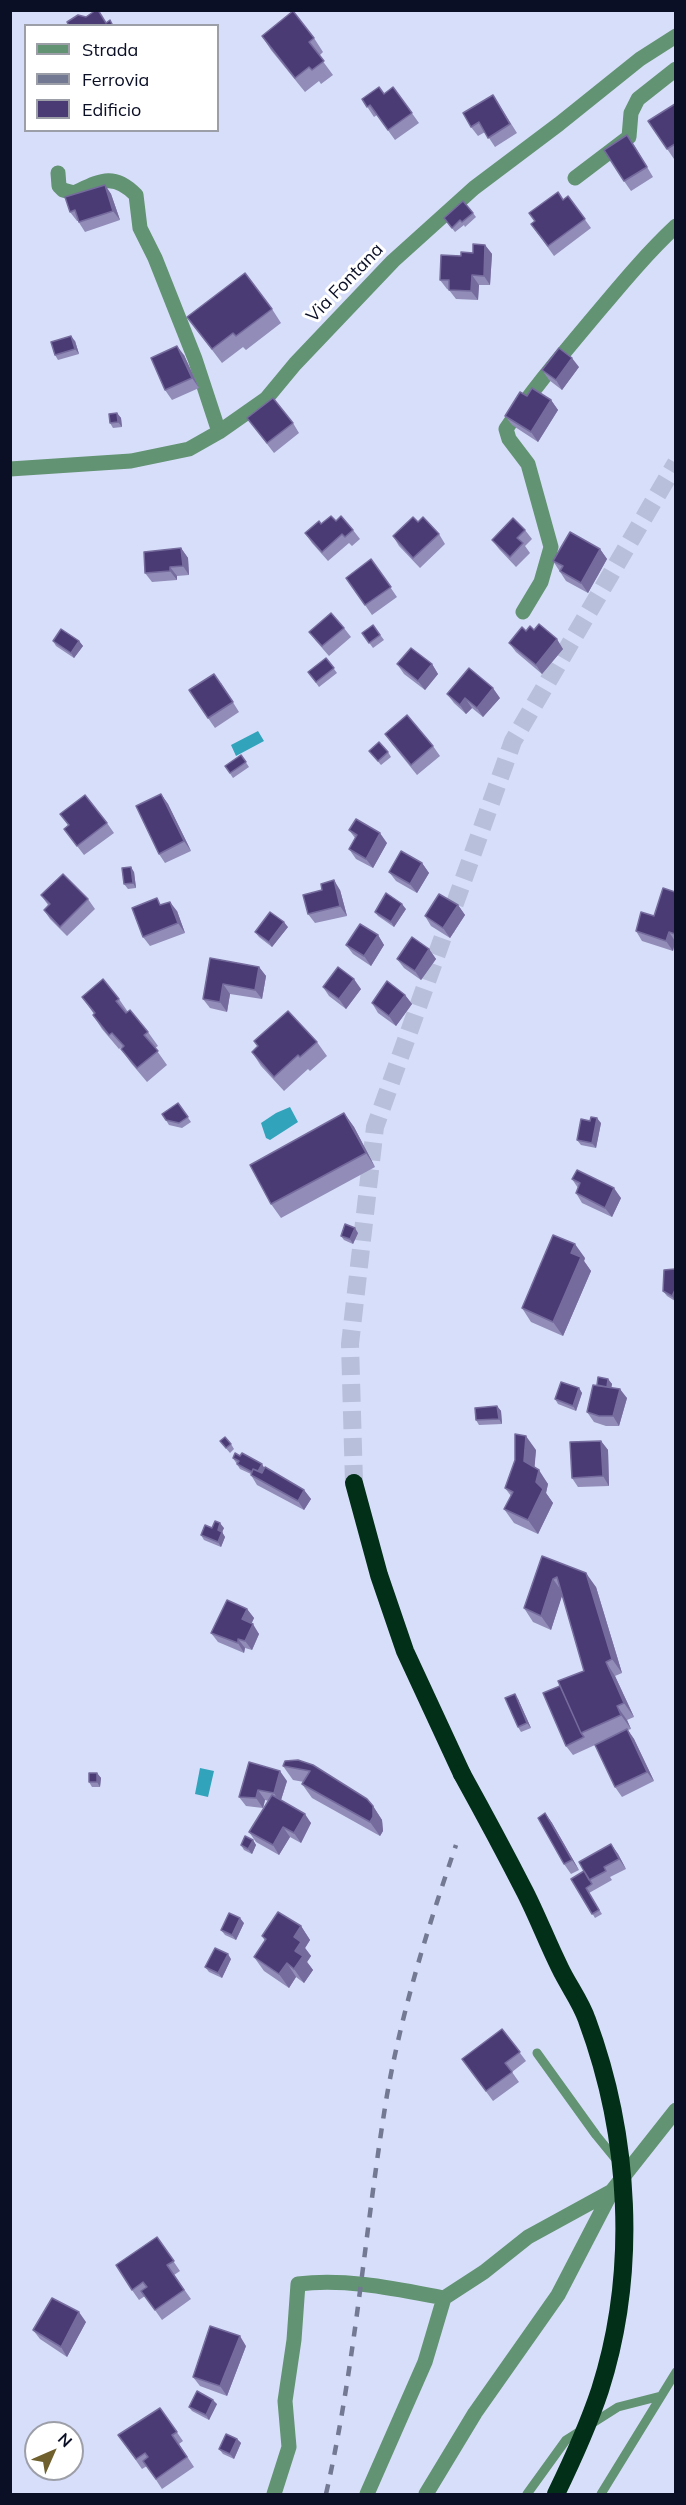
<!DOCTYPE html>
<style>
body{margin:0}
#map{position:relative;width:686px;height:2505px;overflow:hidden;background:#d7defa;font-family:Mulish,sans-serif}
canvas{display:block}
.frame{position:absolute;inset:0;border:12px solid #0b0f26;pointer-events:none}
.legend{position:absolute;left:24px;top:24px;width:195px;height:108px;box-sizing:border-box;background:#fff;border:2px solid #9d9fa8;margin:0;padding:8px 10px;list-style:none;font-size:18px;color:#0b0f26}
.legend li{display:flex;align-items:center;gap:12px;height:30px}
.legend b{width:30px;border:2px solid #9d9fa8}
.north{position:absolute;left:24px;top:2421px;width:60px;height:60px;box-sizing:border-box;background:#fff;border:2px solid #9d9fa8;border-radius:50%;rotate:45deg;font-size:16px;font-weight:700;line-height:24px;text-align:center;color:#0b0f26}
.north::after{content:'';display:block;margin:auto;width:21px;height:27px;background:#6f602e;clip-path:polygon(50% 0,100% 100%,50% 72%,0 100%)}
</style>
<div id="map">
<canvas width="686" height="2505"></canvas>
<div class="frame"></div>
<ul class="legend">
<li><b style="height:8px;background:#629372"></b>Strada</li>
<li><b style="height:8px;background:#737992"></b>Ferrovia</li>
<li><b style="height:16px;background:#4b3b75"></b>Edificio</li>
</ul>
<div class="north">N</div>
</div>
<script>
const c = document.querySelector('canvas').getContext('2d');
c.lineJoin = 'round';
function fill(path, color) { c.fillStyle = color; c.fill(path, 'evenodd'); }
function strokePath(path, color, width, dash) { c.strokeStyle = color; c.lineWidth = width; c.lineCap = dash ? 'butt' : 'round'; c.setLineDash(dash || []); c.stroke(path); }
function drawText(font, color, halo, rows, align = 'center') {
  c.font = font + ' Mulish,sans-serif'; c.lineWidth = 6; c.setLineDash([]); c.textBaseline = 'middle'; c.strokeStyle = halo; c.fillStyle = color; for (const [text, x, y, turn = 0] of rows) {
    c.save(); c.translate(x, y); c.rotate((+turn || 0) * Math.PI / 180); c.textAlign = isNaN(turn) ? turn : align; if (halo) c.strokeText(text, 0, 0); c.fillText(text, 0, 0); c.restore();
  }
}
fill(new Path2D(`
 M258,731L264,741L236,756L231,745Z
 M290,1107L298,1122L270,1140L266,1138L261,1123L276,1113Z
 M200,1768L214,1771L208,1797L195,1794Z`), '#31a4bb');
strokePath(new Path2D(`
 M354,1483L350,1344L375,1127L513,741L676,463`), '#b8bfda', 18, [18, 9]);
strokePath(new Path2D(`
 M537,2053L596,2135L618,2162
 M527,2494L566,2440L618,2407L661,2396
 M601,2494L676,2372`), '#629372', 9);
strokePath(new Path2D(`
 M58,173L59,186L63,190L74,193C100,181 113,172 136,195L140,228L155,258L195,359L219,432
 M575,178L629,137L631,113L638,99L676,69
 M10,469L131,461L189,449L219,432L266,399L295,364L393,261L474,188L559,124L640,59L676,36
 M523,612L541,582L551,547L528,464L509,439L506,429C532,390 562,355 592,319C619,287 645,255 676,226
 M274,2494L289,2447L285,2401L294,2340L298,2284C347,2278 396,2289 444,2298L484,2272L528,2237L612,2191
 M367,2494L425,2362L444,2298
 M426,2494L475,2413L558,2295L612,2191L676,2110`), '#629372', 15);
strokePath(new Path2D(`
 M354,1483L379,1575L405,1651L462,1774`), '#022f17', 18);
strokePath(new Path2D(`
 M326,2494C356,2362 365,2228 387,2095C402,2010 428,1927 456,1845`), '#737992', 4.5, [10, 10]);
strokePath(new Path2D(`
 M462,1774C483,1812 504,1851 524,1890C537,1915 547,1942 560,1968C568,1985 581,2002 587,2020C630,2136 638,2271 600,2390C588,2426 572,2461 556,2494`), '#022f17', 18);
fill(new Path2D(`
 M262,36L314,38L323,52L319,56L333,75L321,84L319,81L305,92L271,50Z
 M393,87L419,123L395,140L377,115L374,117L362,99L384,94Z
 M493,95L517,133L495,147L485,132L478,136L471,127Z
 M675,105V158L674,159L648,121Z
 M634,145L653,177L631,191L624,181Z
 M105,185L111,194L120,220L85,232L78,221H77L70,212Z
 M568,196L591,228L554,256L531,224Z
 M473,213L476,217L465,227L464,225L455,232L444,218Z
 M485,245L492,254L490,285H479L478,300L456,299L449,290L447,289L440,280L461,256L473,253Z
 M272,309L281,323L246,350L243,347L222,363L187,317Z
 M75,341L79,354L58,360L55,355Z
 M184,355L199,388L172,400L165,390Z
 M579,367L562,390L549,380L542,370Z
 M527,396L551,400L558,410L538,442L512,425L505,416Z
 M117,413L121,418L122,427L113,428L110,423Z
 M247,418L293,423L299,433L274,453Z
 M336,521L353,530L360,539L352,546L349,543L328,561L312,543L305,533L321,524Z
 M525,530L532,539L525,546L530,553L516,567L499,549L492,540Z
 M439,534L445,544L420,568L399,546L393,536Z
 M181,548L188,558L189,575L177,576V580L152,582L145,573Z
 M600,549L607,559L588,593L566,581L553,561Z
 M371,559L397,597L372,615L346,578Z
 M373,625L384,640L373,648L362,633Z
 M344,628L351,637L329,656L316,641L309,632Z
 M534,630L563,649L542,674L516,652L509,643L526,631Z
 M53,641H79L83,646L74,658L56,646Z
 M326,658L337,673L319,687L308,672Z
 M397,664H432L438,674L425,690L404,674Z
 M221,683L239,712L215,728L208,718Z
 M447,694L500,698L483,717L472,708L466,714L454,703Z
 M385,734L433,746L440,756L417,775L392,744Z
 M369,751L388,752L391,757L381,765Z
 M241,755L249,767L233,778L225,766Z
 M161,794L168,804L191,851L165,863L159,854Z
 M60,814L107,823L114,833L84,855L64,829L68,825Z
 M349,830L387,843L373,868L356,859L349,849L355,838Z
 M422,863L429,873L417,893L396,881L389,872Z
 M134,872L136,888L128,889L124,884Z
 M340,890L347,916L315,923L308,914Z
 M675,892V943L673,951L642,941L636,931L654,916Z
 M41,895L88,899L95,909L67,936L50,919L44,910L48,905Z
 M458,905L465,915L450,938L431,926L425,916Z
 M406,909L394,927L378,916L375,912Z
 M177,911L185,933L150,946L143,937Z
 M288,927L272,947L259,937L255,932Z
 M378,935L384,945L371,966L353,954L346,945Z
 M429,949L436,959L421,980L404,968L397,959Z
 M210,958L259,967L266,976L262,999L230,994L227,1012L210,1008L203,999Z
 M323,987L361,989L346,1009L329,996Z
 M405,995L412,1004L396,1026L378,1013L372,1003Z
 M82,997L119,999L128,1012L148,1032L158,1046L155,1048L167,1065L147,1082L131,1063L121,1049L122,1047L119,1049L102,1029L93,1015L94,1014Z
 M254,1041L317,1042L327,1056L310,1071L308,1069L284,1091L261,1066L252,1052L258,1046Z
 M178,1103L191,1122L182,1128L169,1125L162,1114Z
 M344,1113L354,1127L375,1167L281,1218L271,1204Z
 M601,1123L596,1148L581,1145L577,1140Z
 M572,1179L621,1198L612,1217L582,1203L576,1193L578,1188Z
 M358,1233L353,1244L344,1240L341,1236Z
 M585,1258L584,1261L591,1271L563,1336L531,1322L522,1308Z
 M675,1269V1301L667,1296L663,1291Z
 M608,1379L612,1384L611,1388L627,1398L619,1426H606L594,1422L587,1412L597,1385Z
 M579,1388L582,1393L576,1411L558,1404L555,1399Z
 M497,1406L501,1411L502,1424L479,1425L476,1420Z
 M220,1441L231,1444L234,1449L230,1453Z
 M601,1441L608,1450L609,1486L578,1487L572,1478Z
 M536,1450L534,1467L548,1484L546,1493L553,1503L538,1534L514,1523L504,1509L511,1496L505,1488Z
 M233,1458L264,1468L304,1490L311,1499L304,1510L257,1485L251,1475V1474L240,1469Z
 M212,1528H224L222,1532L225,1537L221,1547L204,1540L201,1535Z
 M542,1556L596,1587L622,1673L615,1676L634,1717L627,1720L631,1729L628,1730L634,1739L654,1781L622,1797L615,1787L595,1745L573,1755L566,1746L560,1686L584,1671L562,1595L551,1630L533,1622L524,1608Z
 M247,1609L254,1618L251,1624L259,1634L252,1650L245,1648L244,1653L218,1642L211,1633Z
 M518,1699L531,1728L521,1732L518,1727Z
 M298,1760L373,1806L382,1820L383,1831L380,1836L312,1798L302,1784L304,1782L293,1780L283,1766Z
 M97,1773L101,1778L100,1787H92L89,1782Z
 M287,1781L281,1800L311,1823L301,1843L290,1837L279,1855L256,1842L249,1832L269,1801L265,1800L263,1808L246,1806L239,1797Z
 M545,1813L552,1823L579,1870L571,1874L564,1864Z
 M253,1840L256,1845L252,1854L244,1850L241,1845Z
 M611,1844L618,1854L626,1869L610,1877L612,1880L589,1893L602,1914L595,1918L571,1879L584,1871Z
 M244,1923L236,1940L225,1935L221,1930Z
 M301,1926L310,1940L305,1948L311,1956L307,1962L313,1970L304,1983L296,1977L289,1988L264,1971L254,1957L265,1941L262,1936Z
 M231,1959L222,1978L209,1972L205,1967Z
 M502,2029L526,2061L512,2072L519,2082L493,2101L462,2059Z
 M157,2237L180,2271L174,2275L191,2299L162,2320L145,2296L139,2300L132,2290Z
 M86,2322L67,2357L40,2339L33,2330Z
 M246,2346L227,2396L200,2386L193,2377Z
 M217,2404L209,2420L192,2411L189,2407Z
 M160,2408L183,2441L179,2444L194,2467L162,2489L147,2466L142,2469L118,2435Z
 M237,2439L241,2443L234,2459L223,2454L219,2449Z`), '#918cb8');
fill(new Path2D(`
 M105,185L111,194L120,220L113,211Z
 M485,245L492,254L490,285L484,276Z
 M472,275L479,285L478,300L471,291Z
 M71,336L75,341L79,354L75,349Z
 M177,346L184,355L199,388L192,378Z
 M572,358L579,367L562,390L556,380Z
 M551,400L558,410L538,442L531,432Z
 M117,413L121,418L122,427L118,422Z
 M181,548L188,558L189,575L183,566Z
 M600,549L607,559L588,593L581,583Z
 M170,567L177,576V580L170,571Z
 M557,639L563,649L542,674L536,665Z
 M79,641L83,646L74,658L71,653Z
 M432,664L438,674L425,690L418,681Z
 M493,688L500,698L483,717L477,708Z
 M465,698L472,708L466,714L460,705Z
 M161,794L168,804L191,851L184,841Z
 M380,833L387,843L373,868L366,859Z
 M422,863L429,873L417,893L410,884Z
 M131,867L134,872L136,888L133,883Z
 M334,880L340,890L347,916L340,906Z
 M170,902L177,911L185,933L178,923Z
 M402,904L406,909L394,927L391,922Z
 M458,905L465,915L450,938L443,928Z
 M284,922L288,927L272,947L269,942Z
 M669,932L675,941L673,951L666,941Z
 M378,935L384,945L371,966L364,956Z
 M429,949L436,959L421,980L415,971Z
 M259,967L266,976L262,999L255,990Z
 M354,979L361,989L346,1009L339,999Z
 M223,984L230,994L227,1012L220,1002Z
 M405,995L412,1004L396,1026L389,1016Z
 M344,1113L354,1127L375,1167L366,1153Z
 M597,1118L601,1123L596,1148L592,1143Z
 M614,1188L621,1198L612,1217L605,1208Z
 M355,1228L358,1233L353,1244L350,1239Z
 M575,1244L585,1258L584,1261L591,1271L563,1336L553,1322L571,1253Z
 M675,1290V1301L672,1296Z
 M608,1379L612,1384L610,1396L607,1391Z
 M579,1388L582,1393L576,1411L573,1406Z
 M620,1389L627,1398L619,1426L613,1416Z
 M497,1406L501,1411L502,1424L499,1419Z
 M526,1436L536,1450L534,1474L524,1461Z
 M601,1441L608,1450L609,1486L603,1476Z
 M262,1464L265,1469L260,1479L257,1474Z
 M539,1470L548,1484L546,1493L553,1503L538,1534L528,1520Z
 M304,1490L311,1499L304,1510L298,1501Z
 M220,1523L224,1528L222,1532L225,1537L221,1547L218,1542V1530Z
 M586,1573L596,1587L622,1673L612,1659Z
 M553,1579L563,1593L551,1630L541,1616Z
 M247,1609L254,1618L249,1629L242,1619Z
 M253,1624L259,1634L252,1650L245,1641Z
 M238,1639L245,1648L244,1653L238,1643Z
 M606,1662L615,1676L634,1717L624,1703Z
 M515,1694L518,1699L531,1728L527,1723Z
 M617,1706L627,1720L631,1729L621,1715Z
 M627,1729L634,1739L654,1781L647,1772Z
 M280,1771L287,1781L280,1803L274,1793Z
 M97,1773L101,1778L100,1787L97,1782Z
 M258,1790L265,1800L263,1808L256,1798Z
 M373,1806L382,1820L383,1831L380,1836L370,1822Z
 M545,1813L552,1823L579,1870L572,1860Z
 M305,1814L311,1823L301,1843L294,1833Z
 M283,1827L290,1837L279,1855L273,1845Z
 M253,1840L256,1845L252,1854L248,1849Z
 M611,1844L618,1854L626,1869L619,1859Z
 M240,1918L244,1923L236,1940L232,1935Z
 M301,1926L310,1940L305,1948L311,1956L307,1962L313,1970L304,1983L294,1969L295,1951L294,1937Z
 M228,1954L231,1959L222,1978L218,1973Z
 M287,1963L296,1977L289,1988L279,1974Z
 M79,2312L86,2322L67,2357L61,2347Z
 M240,2336L246,2346L227,2396L220,2386Z
 M213,2400L217,2404L209,2420L206,2415Z
 M237,2439L241,2443L234,2459L230,2454Z`), '#756c9d');
const building = new Path2D(`
 M96,10H98L106,23L110,20L113,26H69L67,22L78,15L86,17Z
 M293,11L314,38L309,42L324,61L312,70L309,67L295,78L262,36Z
 M379,87L384,94L393,87L412,113L388,130L370,105L367,107L362,99Z
 M493,95L510,124L488,138L479,122L471,127L463,113Z
 M675,104V144L667,149L648,121Z
 M627,135L647,167L624,181L604,150Z
 M105,185L113,211L79,222L75,210L70,212L65,197Z
 M558,192L563,200L568,196L585,219L548,246L531,224L535,221L529,213Z
 M463,201L473,213L462,222L460,220L452,228L444,218Z
 M473,244L485,245L484,276L472,275L471,291L449,290V280H440L441,255L461,256V252L473,253Z
 M245,273L272,309L236,336L233,333L212,349L187,317Z
 M71,336L75,349L55,355L51,342Z
 M177,346L192,378L165,390L151,358Z
 M559,348L572,358L556,380L542,370Z
 M532,388L551,400L531,432L505,416L520,392L527,396Z
 M273,398L293,423L267,443L247,418Z
 M117,413L118,422L110,423L109,414Z
 M331,516L336,521L341,516L353,530L345,537L342,534L322,552L305,533L319,521L321,524Z
 M413,517L418,522L423,517L439,534L413,558L393,536Z
 M513,518L525,530L517,538L523,543L510,557L492,540Z
 M570,532L600,549L581,583L560,571L563,566L553,561Z
 M181,548L183,566L170,567V571L145,573L144,552Z
 M371,559L391,587L365,605L346,578Z
 M331,613L344,628L322,646L309,632Z
 M539,624L557,639L536,665L509,643L522,627L526,631L530,626L534,630Z
 M373,625L380,635L369,643L362,633Z
 M61,629L79,641L71,653L53,641Z
 M411,648L432,664L418,681L397,664Z
 M326,658L334,668L316,682L308,672Z
 M469,668L493,688L477,708L465,698L460,705L447,694Z
 M214,674L233,702L208,718L189,690Z
 M407,715L433,746L411,765L385,734Z
 M379,742L388,752L378,761L369,751Z
 M241,755L246,762L230,773L225,766Z
 M161,794L184,841L159,854L136,806Z
 M85,795L107,823L77,846L64,829L69,825L60,814Z
 M356,819L380,833L366,859L349,849L357,835L349,830Z
 M401,851L422,863L410,884L389,872Z
 M131,867L133,883L124,884L122,868Z
 M63,874L88,899L60,927L44,910L50,904L41,895Z
 M334,880L340,906L308,914L303,895L322,890L321,884Z
 M663,888L675,892V934L669,932L666,941L636,931L641,912L654,916Z
 M386,893L402,904L391,922L375,912Z
 M439,894L458,905L443,928L425,916Z
 M157,898L160,905L170,902L178,923L143,937L132,908Z
 M270,912L284,922L269,942L255,932Z
 M360,924L378,935L364,956L346,945Z
 M412,937L429,949L415,971L397,959Z
 M210,958L259,967L255,990L223,984L220,1002L203,999Z
 M338,967L354,979L339,999L323,987Z
 M103,979L119,999L116,1001L126,1013L130,1010L148,1032L144,1035L158,1051L137,1068L121,1049L124,1046L112,1033L109,1035L93,1015L95,1013L82,997Z
 M387,981L405,995L389,1016L372,1003Z
 M288,1011L317,1042L300,1057L298,1055L274,1077L252,1052L258,1046L254,1041Z
 M178,1103L188,1117L179,1123L166,1120L162,1114Z
 M344,1113L366,1153L271,1204L250,1165Z
 M591,1117L597,1118L592,1143L577,1140L581,1119L590,1121Z
 M577,1170L614,1188L605,1208L576,1193L580,1183L572,1179Z
 M345,1224L355,1228L350,1239L341,1236Z
 M553,1235L575,1244L571,1253L581,1257L553,1322L522,1308Z
 M675,1269V1290L672,1296L663,1291L664,1270Z
 M598,1377L608,1379L607,1387L597,1385Z
 M561,1382L579,1388L573,1406L555,1399Z
 M593,1385L620,1389L613,1416H599L587,1412Z
 M497,1406L499,1419L476,1420L475,1408Z
 M515,1434L526,1436L524,1461L539,1470L536,1482L543,1489L528,1520L504,1509L513,1492L505,1488L515,1460Z
 M225,1437L231,1444L226,1448L220,1441Z
 M601,1441L603,1476L572,1478L570,1442Z
 M235,1453L240,1456L242,1453L262,1464L258,1471L253,1469L252,1472L237,1464L239,1461L233,1458Z
 M265,1467L304,1490L298,1501L251,1475L253,1469L262,1473Z
 M215,1521L220,1523L218,1530L222,1532L218,1542L201,1535L205,1525L212,1528Z
 M542,1556L586,1573L612,1659L606,1662L624,1703L617,1706L621,1715L581,1733L558,1681L584,1671L557,1577L553,1579L541,1616L524,1608Z
 M227,1600L247,1609L242,1619L253,1624L245,1641L238,1639V1643L211,1633Z
 M560,1686L581,1733L584,1737L566,1746L543,1693Z
 M515,1694L527,1723L518,1727L505,1698Z
 M627,1729L647,1772L615,1787L595,1745Z
 M298,1760L313,1765L367,1799L373,1806V1817L370,1822L302,1784L310,1771L283,1766L285,1761Z
 M249,1762L280,1771L274,1793L258,1790L256,1798L239,1797Z
 M89,1773H97V1782H89Z
 M272,1795L305,1814L294,1833L283,1827L273,1845L249,1832Z
 M545,1813L572,1860L564,1864L538,1818Z
 M245,1836L253,1840L248,1849L241,1845Z
 M611,1844L619,1859L604,1867L606,1871L589,1880L579,1862Z
 M584,1871L592,1884L586,1888L599,1910L592,1914L571,1879Z
 M278,1912L301,1926L294,1937L301,1942L295,1951L303,1956L294,1969L287,1963L279,1974L254,1957L266,1939L262,1936Z
 M229,1913L240,1918L232,1935L221,1930Z
 M215,1948L228,1954L218,1973L205,1967Z
 M502,2029L520,2052L505,2063L512,2072L486,2091L462,2059Z
 M157,2237L174,2261L167,2265L184,2290L155,2310L141,2291L147,2287L143,2282L132,2290L116,2265Z
 M52,2298L79,2312L61,2347L33,2330Z
 M210,2326L240,2336L220,2386L193,2377Z
 M197,2391L213,2400L206,2415L189,2407Z
 M160,2408L177,2432L172,2435L187,2457L156,2479L143,2461L148,2457L145,2453L136,2459L118,2435Z
 M226,2434L237,2439L230,2454L219,2449Z`);
fill(building, '#4b3b75');
strokePath(building, '#756c9d', 1.5);
drawText('18px', '#0b0f26', '#fff', [
 ["Via Fontana",345,283,-46]
]);
</script>
